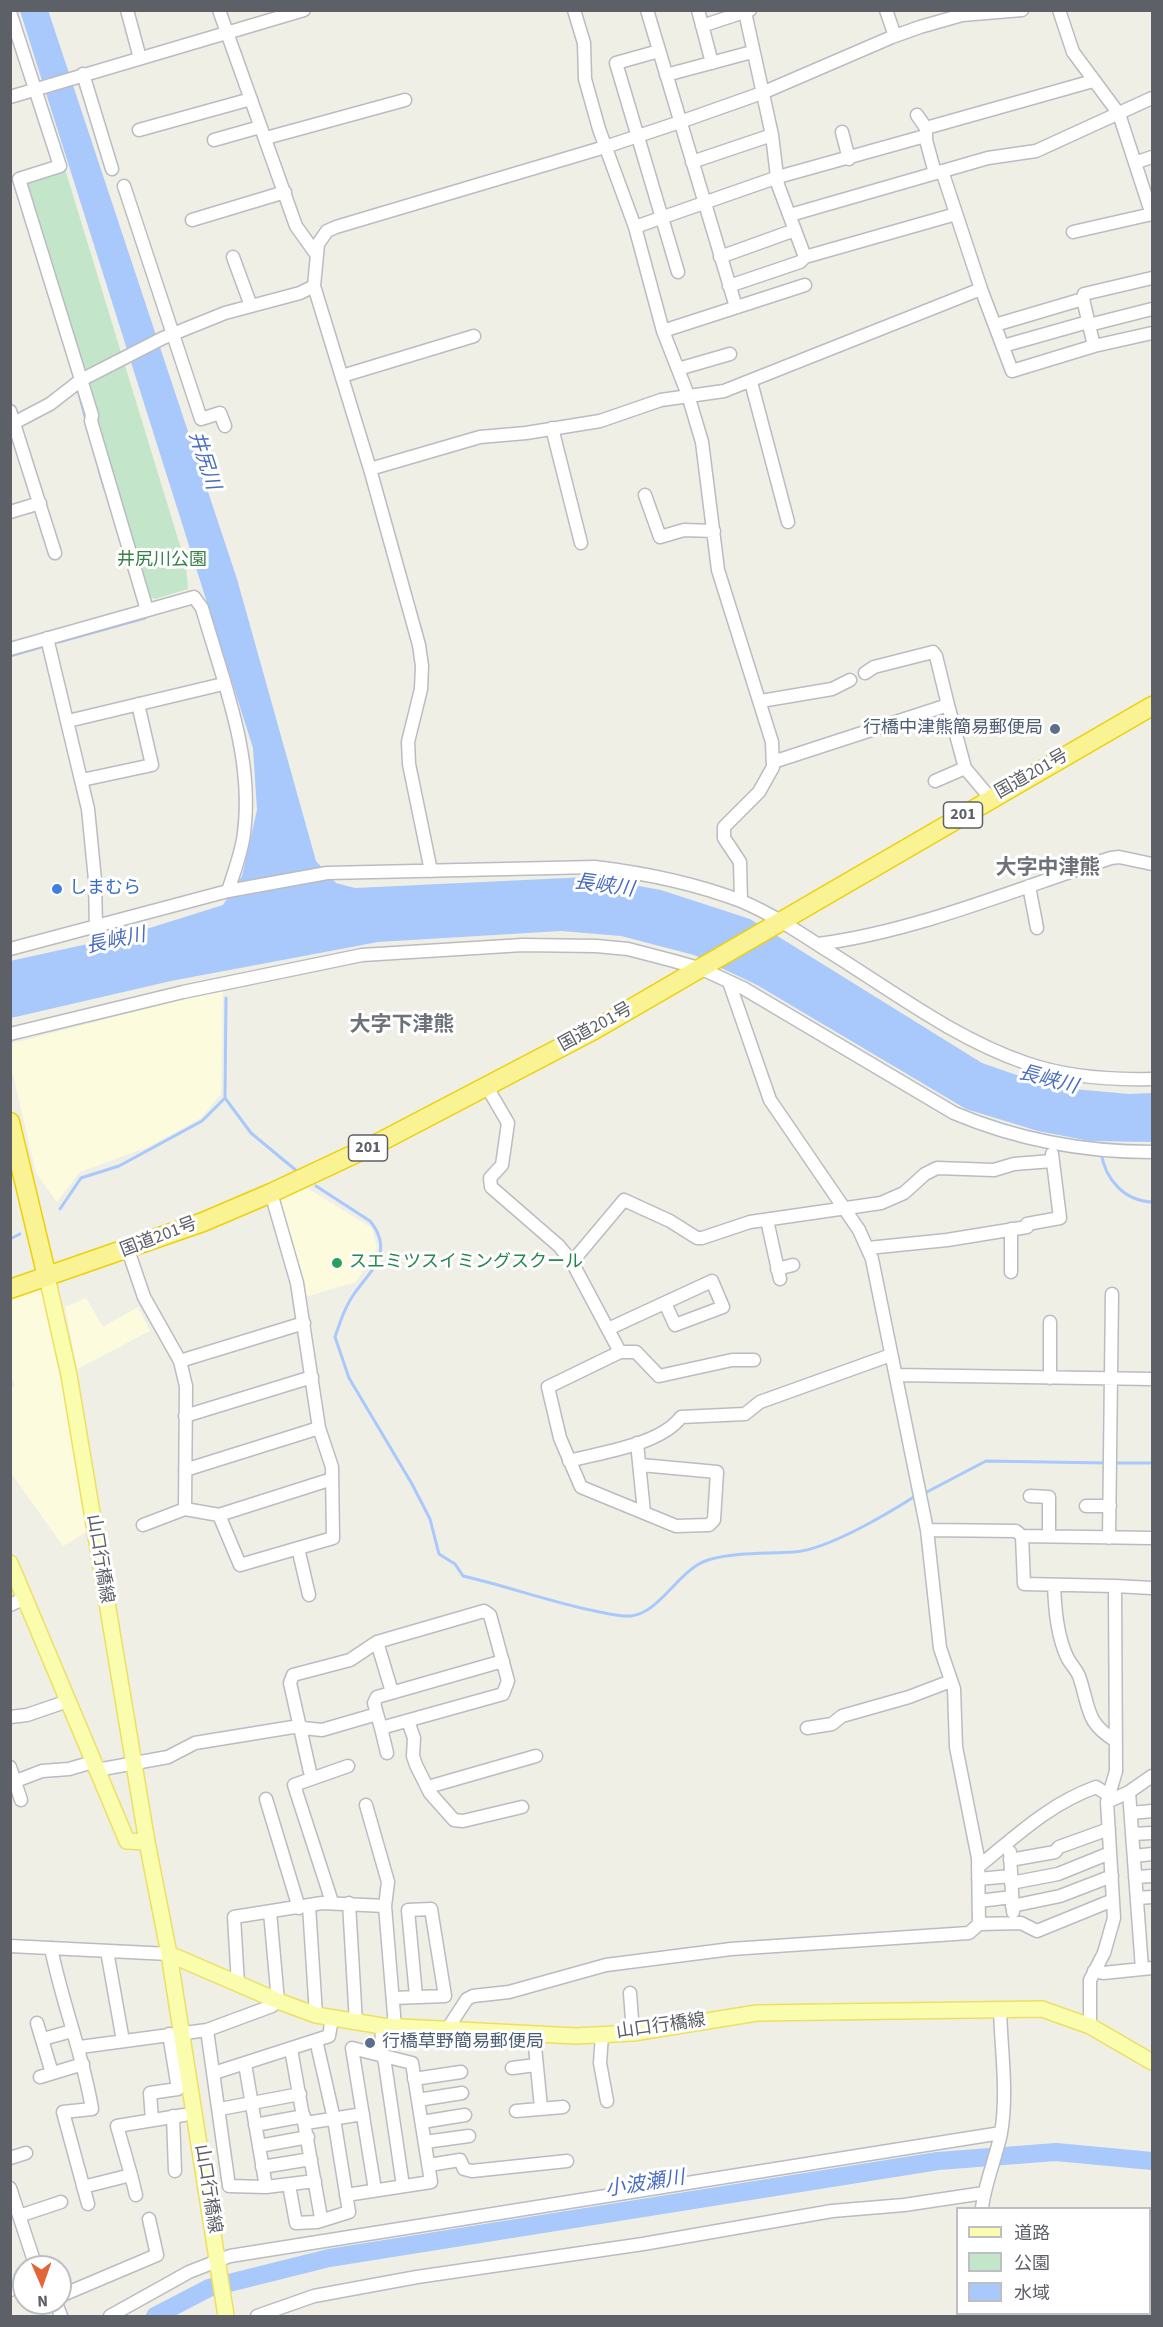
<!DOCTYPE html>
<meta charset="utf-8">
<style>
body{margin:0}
#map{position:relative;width:1163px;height:2327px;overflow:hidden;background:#efefe6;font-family:"Source Sans 3","Noto Sans JP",sans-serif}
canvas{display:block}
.frame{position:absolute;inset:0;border:12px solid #5d6066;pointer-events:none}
.legend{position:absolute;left:956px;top:2207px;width:195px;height:108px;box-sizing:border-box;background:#fff;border:2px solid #bebfc2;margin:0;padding:8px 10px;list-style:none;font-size:18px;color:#5d6066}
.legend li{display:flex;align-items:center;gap:12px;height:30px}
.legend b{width:30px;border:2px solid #bebfc2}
.north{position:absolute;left:12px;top:2255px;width:60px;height:60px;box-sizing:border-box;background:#fff;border:2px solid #bebfc2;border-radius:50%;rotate:178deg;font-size:16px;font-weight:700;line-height:24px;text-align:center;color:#5d6066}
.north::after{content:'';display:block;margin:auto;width:21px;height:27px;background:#e46638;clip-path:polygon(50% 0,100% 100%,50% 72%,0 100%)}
</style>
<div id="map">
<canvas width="1163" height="2327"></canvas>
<div class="frame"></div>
<ul class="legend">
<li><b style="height:8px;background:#fafcae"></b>道路</li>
<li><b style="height:16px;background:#c3e6ca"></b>公園</li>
<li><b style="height:16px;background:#a9c8fc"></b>水域</li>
</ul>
<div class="north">N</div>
</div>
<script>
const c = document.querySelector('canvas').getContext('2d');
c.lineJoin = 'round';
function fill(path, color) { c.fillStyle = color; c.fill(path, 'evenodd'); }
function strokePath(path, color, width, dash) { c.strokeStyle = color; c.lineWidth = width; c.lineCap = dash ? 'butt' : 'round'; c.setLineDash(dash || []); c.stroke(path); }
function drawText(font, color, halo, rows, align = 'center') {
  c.font = font + ' "Source Sans 3","Noto Sans JP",sans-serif'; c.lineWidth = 6; c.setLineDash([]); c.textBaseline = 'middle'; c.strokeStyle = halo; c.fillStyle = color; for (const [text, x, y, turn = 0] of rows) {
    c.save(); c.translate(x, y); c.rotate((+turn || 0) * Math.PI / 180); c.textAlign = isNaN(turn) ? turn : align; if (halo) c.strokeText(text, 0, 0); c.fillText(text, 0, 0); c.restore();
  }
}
fill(new Path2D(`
 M223,989L221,1094L201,1118L150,1146L80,1172L57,1202L36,1173L11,1066L10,1044Z
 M307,1188L372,1228L377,1248L356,1282L305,1297L277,1198Z
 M47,1277L93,1528L63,1546L11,1473V1388L15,1386L11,1376V1289Z
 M86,1298L103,1327L138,1307L150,1331L77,1369L65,1307Z`), '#fdfbdd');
fill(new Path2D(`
 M65,169L186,565L188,589L155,599L150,597L81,362L25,186L28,181Z`), '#c3e6ca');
fill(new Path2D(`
 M48,10L237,579L316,861L336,883L355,888L588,877L661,890L750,919L982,1063L1051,1087L1129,1094L1152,1093V1142L1090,1141L1038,1131L966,1109L757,985L694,955L621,936L561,931L378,942L171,981L11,1018L10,961L124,936L223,905L242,876L257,810L253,748L20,11Z`), '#a9c8fc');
strokePath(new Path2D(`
 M77,386L86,420
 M99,470L105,490
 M59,642L145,618L143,614
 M10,656L41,647
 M226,998L225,1098L251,1133L298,1172
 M1101,1152C1105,1180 1125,1201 1152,1202
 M316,1186L370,1221C395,1252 371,1270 354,1294C345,1307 340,1322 335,1337L349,1378L412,1484L430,1519L439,1554L455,1564L463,1576C507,1586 550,1602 595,1611C606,1613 620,1617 631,1616C660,1613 679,1569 708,1560C736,1552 765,1554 794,1552C827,1550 889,1513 917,1495
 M60,1209L81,1178L119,1166L202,1121L225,1098
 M10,1239L20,1234
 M1112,1463H1152
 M923,1494L986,1461L1106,1463`), '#a9c8fc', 3);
strokePath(new Path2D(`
 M155,2316L209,2288L329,2258L938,2161L1056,2152L1152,2161`), '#a9c8fc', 18);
const minor = new Path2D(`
 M127,10L140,58
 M219,10L296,226L316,254
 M574,10L584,43L585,79L599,129L635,227L663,331L688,395L702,442L718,570L772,742L773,767L759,792L724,827V838L740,862L741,901
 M647,10L736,307
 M698,10L712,63
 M886,10L895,36
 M1059,10L1073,52L1119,114L1152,215
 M10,12L60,166L19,179L92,415L91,421L147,610
 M745,12L772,135L778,185L805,257
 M702,26L750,10
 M659,51L616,63L678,272
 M83,74L112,169
 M666,75L752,52
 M10,97L304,10
 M917,115L926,128
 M139,130L251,99
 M842,132L849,159
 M266,138L405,100
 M214,140L260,127
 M692,162L772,135
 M1137,162L1152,157
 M942,171L981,289L1012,371L1094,346L1152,333
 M935,173L926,140V128L1093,81
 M124,186L201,419L220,413L225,426
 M790,215L988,158L1036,151L1152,98
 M192,220L285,192
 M635,227L778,177L925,136
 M1073,232L1152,214
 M233,257L251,306
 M720,257L795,230
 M729,286L800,262L805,257L956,214
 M1083,299L1094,346
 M995,325L1083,299L1084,294L1152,278
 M1089,325L1152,309
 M663,331L805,285
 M1003,346L1088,322
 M678,369L730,354
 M342,376L474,336
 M751,382L788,522
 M10,411L55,553
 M10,425L50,404L81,380L163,338L225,313L300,293L314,286
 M552,428L581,543
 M370,469L480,437L526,433L600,421L661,400L724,391L981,289
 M645,495L660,537L684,530L714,531
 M10,512L40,503
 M47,638L88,809L95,880L96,929
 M10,649L194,597L202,608C223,681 254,756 244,833C242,852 234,872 228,891
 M865,673L874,667L933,652L936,656L948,705
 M761,701L832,689L850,680
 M68,721L223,684
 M773,762L948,705L965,768L991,799
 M82,780L152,765L138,704
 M935,781L965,768
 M431,871L409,764L408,742L421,689L422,666L419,645L370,469L314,286L318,244L327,231L336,227L605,147L680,122L762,93L892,37L920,27L962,15L1022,10
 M1029,886L1037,928
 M818,944C917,931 1016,889 1111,858L1119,857L1152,864
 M10,949L228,891L327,873L595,867C644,873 694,883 741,901C772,914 800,933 828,951C891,990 955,1039 1026,1063C1066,1077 1111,1080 1152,1079
 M729,982L770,1100L859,1230L872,1259L927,1530L940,1648L954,1689L956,1747L978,1858L979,1924
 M10,1034L183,992L362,955L523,945L596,946L628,949L674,961L702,969L743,988L954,1113C1018,1140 1083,1152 1152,1152
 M487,1087L508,1123L502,1165L490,1178L491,1187L559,1246L572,1262L620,1352L548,1387L560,1438L581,1487L676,1526L709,1525L714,1520L717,1472L641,1465
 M767,1220L780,1279
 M868,1248L947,1240L1027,1227V1224L1060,1218L1052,1154
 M128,1250L144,1297L180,1361L304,1323
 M572,1262L624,1200L670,1221L697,1238H702L750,1222L881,1203L904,1193L925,1174L937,1168L994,1170L1014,1164L1052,1161
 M777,1269L793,1265
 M1011,1272V1229
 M1050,1322V1378
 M608,1329L712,1281L723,1307L675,1325L665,1303
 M620,1352H636L659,1376L732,1360H754
 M896,1375L1152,1379
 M185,1416L312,1377
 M637,1443L644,1512
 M569,1461C602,1452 660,1445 681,1417L745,1414L760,1402L891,1355
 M185,1470L319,1428
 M1030,1496L1049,1497V1535
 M1086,1506H1110
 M185,1509L219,1515L332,1479
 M219,1515L240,1565L333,1538L332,1467L319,1428L297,1283L271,1193
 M143,1525L185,1509L186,1386L180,1361
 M927,1530L1016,1531L1022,1536L1152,1538
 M1022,1536L1024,1584L1115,1586
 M1109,1538L1112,1294
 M298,1548L309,1595
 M1054,1585C1055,1609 1057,1637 1068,1659C1072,1666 1078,1671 1080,1679C1090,1710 1086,1723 1116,1741
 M10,1605L25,1598
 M377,1642L392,1692
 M10,1717L27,1715L68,1701
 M408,1721L414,1738L413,1756L416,1765L430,1793L454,1820L463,1821L522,1807
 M381,1728L387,1753
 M807,1728L832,1724L842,1716L909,1697L951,1681
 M10,1767L21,1800
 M97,1770L168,1757L195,1743L293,1727L322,1730L377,1714L374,1703L377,1697L503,1661
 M310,1772L290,1683L293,1675L350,1660L377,1642L484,1611L490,1615L508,1681L503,1694L381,1728L377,1714
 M16,1781L42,1771L69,1769L93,1762
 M428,1787L536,1756
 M1129,1792L1142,1969
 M266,1799L299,1908
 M1107,1802L1129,1792L1152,1776
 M366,1805L388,1882L385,1906
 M1131,1813L1152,1811
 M1132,1834L1152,1833
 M1010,1852L1013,1912
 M1134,1856L1152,1854
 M1010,1860L1055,1852L1059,1847L1109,1829
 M978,1867C1016,1836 1049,1804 1096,1787L1110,1796
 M1135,1877L1152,1876
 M978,1879L1011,1876
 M1011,1883L1058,1874L1110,1853
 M1137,1898L1152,1897
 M979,1901L1012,1897
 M332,1902L294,1785L348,1766
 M349,1903L356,2023
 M309,1906L316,2015
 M1012,1906L1060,1896L1112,1876
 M10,1946L169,1954
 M51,1948C62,2003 83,2054 92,2109L63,2112L88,2204
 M107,1951L123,2041
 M1094,1971L1103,1973L1152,1968
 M238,1984L234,1917L322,1903L385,1906L395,2027
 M630,1993L633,2033
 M393,1998L445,1996L431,1909L408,1910L416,1996
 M37,2023L52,2073
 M1090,2026V1980L1104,1953L1114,1918L1107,1802L1116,1771L1115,1586L1152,1588
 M207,2030L229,2186L266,2187L315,2181
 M446,2031L467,1999L473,1996L509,1992L606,1965L731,1949L969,1933L979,1924L1021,1923L1037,1931L1113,1900
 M602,2035L600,2063L607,2101
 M534,2036L541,2108
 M43,2039L72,2031
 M80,2047L207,2030L272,2006L278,2001L270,1912
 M291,2049L321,2218
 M381,2056L382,2026
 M384,2057L403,2186
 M245,2064L266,2187
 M512,2068L536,2065
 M214,2073L329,2036L332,2018
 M40,2077L83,2064
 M414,2079L461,2072
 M418,2100L462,2093
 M220,2109L300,2094
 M516,2111L563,2107
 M173,2116L175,2171
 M152,2120L150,2093L178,2089L169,2034
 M422,2122L465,2115
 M306,2123L363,2114
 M255,2125L304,2116
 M425,2142L469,2136
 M259,2146L308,2137
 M10,2158L26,2153
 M429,2165L460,2160L464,2169L472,2171L567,2161
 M262,2167L311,2159
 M131,2175L136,2195
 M289,2185L296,2223L317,2222L349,2212L334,2119L316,2040
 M83,2187L131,2175L117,2126L184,2115
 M10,2188L36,2267
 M346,2195L431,2182L412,2063L352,2048L375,2190
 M982,2208C985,2182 996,2158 1001,2133C1008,2093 1001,2049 1000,2009
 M19,2216L61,2202
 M10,2290L24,2285
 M60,2296L157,2255L149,2219
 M56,2303L61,2316
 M977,2314V2316
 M110,2316L189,2272L230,2256L1001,2133
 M257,2316L314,2296L417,2277L643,2244L832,2211L904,2205L984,2193`);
const major = new Path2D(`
 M47,1277L69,1375L147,1842L169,1954L226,2316
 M10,1563L127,1841L147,1842
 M169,1954L278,2001L316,2015L382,2026L576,2036L633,2033L757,2013L1042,2009L1090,2026L1152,2062`);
const highway = new Path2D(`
 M10,1122L47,1277
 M10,1289L203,1222L271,1193L380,1142L594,1030L1152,706`);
strokePath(minor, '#babcc1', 15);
strokePath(major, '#ede061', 18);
strokePath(highway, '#edd108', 21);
strokePath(minor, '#fff', 12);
strokePath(major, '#fafcae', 15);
strokePath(highway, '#f9f393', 18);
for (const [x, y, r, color] of [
 [1055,729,6,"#5c6f8a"],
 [57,889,6,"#3f7fe0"],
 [337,1263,6,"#2e9e5b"],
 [370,2043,6,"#5c6f8a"]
]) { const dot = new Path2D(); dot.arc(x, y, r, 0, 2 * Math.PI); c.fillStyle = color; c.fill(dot); strokePath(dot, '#fff', 2); }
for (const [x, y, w] of [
 [963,815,39],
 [368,1148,39]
]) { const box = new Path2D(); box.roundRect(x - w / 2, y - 13, w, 26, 4.5); c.fillStyle = '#fff'; c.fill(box); strokePath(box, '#5d6066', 1.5); }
drawText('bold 16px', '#5d6066', null, [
 ["201",963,815],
 ["201",368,1148]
]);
drawText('18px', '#38824a', '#fff', [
 ["井尻川公園",162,561]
]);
drawText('18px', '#4e5e75', '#fff', [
 ["行橋中津熊簡易郵便局",1043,729],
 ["行橋草野簡易郵便局",382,2043,"left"]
], 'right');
drawText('18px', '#5d6066', '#fff', [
 ["国道201号",1032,775,-30],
 ["国道201号",596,1028,-29],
 ["国道201号",159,1238,-21],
 ["山口行橋線",99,1559,81],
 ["山口行橋線",661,2027,-8],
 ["山口行橋線",207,2189,81]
]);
drawText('18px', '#366cbe', '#fff', [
 ["しまむら",69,889]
], 'left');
drawText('18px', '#27864d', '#fff', [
 ["スエミツスイミングスクール",349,1263]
], 'left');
drawText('italic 20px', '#4b6ec0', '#fff', [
 ["井尻川",203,461,72],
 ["長峡川",604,887,8],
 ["長峡川",116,942,-12],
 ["長峡川",1048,1081,15],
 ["小波瀬川",645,2185,-9]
]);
drawText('bold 21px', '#6e7178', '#fff', [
 ["大字中津熊",1048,869],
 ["大字下津熊",402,1026]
]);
</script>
